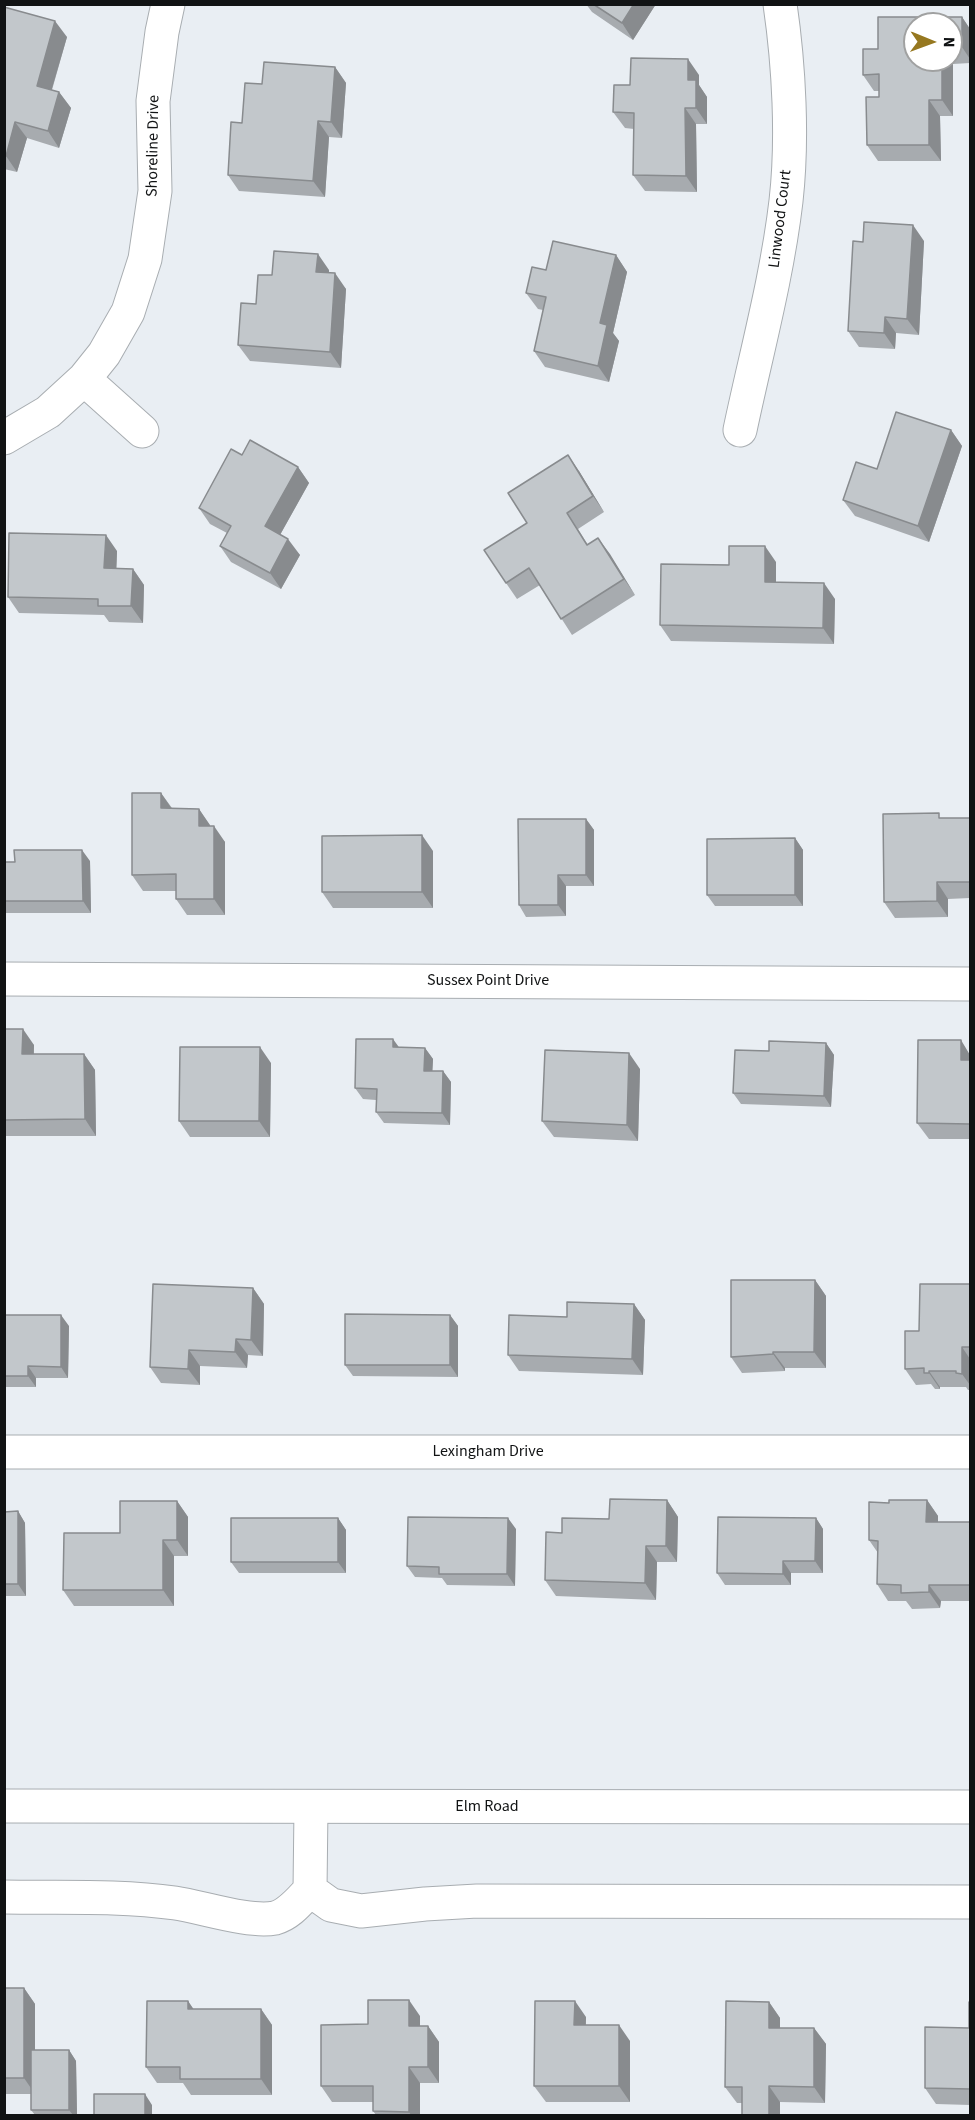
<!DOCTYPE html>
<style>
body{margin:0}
#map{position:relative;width:975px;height:2120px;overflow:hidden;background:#e9eef3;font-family:"Source Sans 3",sans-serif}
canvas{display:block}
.frame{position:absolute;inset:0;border:6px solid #111314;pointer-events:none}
.north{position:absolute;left:903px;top:12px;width:60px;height:60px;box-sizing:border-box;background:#fff;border:2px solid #a0a1a1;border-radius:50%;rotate:91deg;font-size:16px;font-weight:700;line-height:24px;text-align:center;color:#111314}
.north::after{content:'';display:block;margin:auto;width:21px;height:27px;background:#967820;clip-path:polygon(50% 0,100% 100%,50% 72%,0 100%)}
</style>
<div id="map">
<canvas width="975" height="2120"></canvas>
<div class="frame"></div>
<div class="north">N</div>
</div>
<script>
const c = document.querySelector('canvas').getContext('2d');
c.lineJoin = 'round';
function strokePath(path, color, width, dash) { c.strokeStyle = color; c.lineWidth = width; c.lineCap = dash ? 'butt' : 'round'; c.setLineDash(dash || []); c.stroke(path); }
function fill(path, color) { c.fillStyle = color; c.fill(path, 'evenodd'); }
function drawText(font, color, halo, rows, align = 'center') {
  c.font = font + ' "Source Sans 3",sans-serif'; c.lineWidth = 5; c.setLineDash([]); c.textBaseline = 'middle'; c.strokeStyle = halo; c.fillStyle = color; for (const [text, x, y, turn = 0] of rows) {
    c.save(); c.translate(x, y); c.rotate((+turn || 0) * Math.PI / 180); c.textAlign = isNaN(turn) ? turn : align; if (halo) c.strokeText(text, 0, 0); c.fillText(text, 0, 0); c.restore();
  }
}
const street = new Path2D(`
 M84,379L142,431
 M740,430C756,354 777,278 786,201C793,139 789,66 780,4
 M4,438L48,412L84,379L104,354L128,312L145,259L155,191L153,101L162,32L168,4
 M4,979L970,984
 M4,1452H970
 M310,1890L331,1905L361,1911L425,1904L477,1901L970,1902
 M4,1897C61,1898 119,1895 175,1903C202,1907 249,1923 275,1918C290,1914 300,1900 310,1890L311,1808`);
const secondary = new Path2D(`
 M4,1806L970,1807`);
strokePath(street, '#a8adb1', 35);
strokePath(secondary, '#a8adb1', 35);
strokePath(street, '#fff', 33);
strokePath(secondary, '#fff', 33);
fill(new Path2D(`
 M586,4H656L633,40L592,12Z
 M4,7L67,37L52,90L59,92L71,108L59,148L27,138L17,172L4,169Z
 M878,17H962L970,29V63L953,64V116H940L941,161H878L867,145L866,97H879V91H874L863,75V49H878ZM915,24H951V60H915Z
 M335,67L346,83L342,138L329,137L325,197L239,191L228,175L242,123L262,84Z
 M699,75V85L707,97V124H696L697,192L645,191L633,175L634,129L625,128L613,112L630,85Z
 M924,241L919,335L896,333L895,349L859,347L848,331L863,242Z
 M616,255L627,272L613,333L619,341L609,382L545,367L534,351L543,310L538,309L526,293L546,270Z
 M329,270V273L346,289L341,368L250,361L238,345L256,304L272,275Z
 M951,430L962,446L929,542L855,516L843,500Z
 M242,455L298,467L309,483L280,535L300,555L281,589L231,562L220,546L227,533L210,524L199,508Z
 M579,471L604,512L578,529L588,545L598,538L635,595L572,635L540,585L517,599L506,583L527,523Z
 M117,551L116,568L133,569L144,585L143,623L109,622L104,615L19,613L8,597Z
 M776,562V582L835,599L834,644L671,641L660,625L729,565Z
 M161,793L172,808L199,809L210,826L225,842V915H187L176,899V891H143L132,875Z
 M942,818H970V898L948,899V917L895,918L884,902Z
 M586,819L594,830V886H566V916L526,917L519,905Z
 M795,838L803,850V906H715L707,895Z
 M433,851V908H333L322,892Z
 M90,861L91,913H4V862Z
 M4,1029L34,1045V1054H84L95,1070L96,1136H4Z
 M826,1043L834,1055L831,1107L741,1104L733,1093L769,1051Z
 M399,1047L425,1048L433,1059L432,1071H443L451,1082L450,1125L384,1123L376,1112V1100L363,1099L355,1088Z
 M970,1055V1139H929L917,1123Z
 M271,1063L270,1137H190L179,1121Z
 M640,1069L638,1141L554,1137L542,1121Z
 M815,1280L826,1296V1368H785V1371L742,1373L731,1357Z
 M970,1284V1390H968L966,1387H940V1389H935L931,1384L916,1385L905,1369L919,1331Z
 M253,1288L264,1304L263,1356L248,1355L247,1368L200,1366V1385L161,1383L150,1367Z
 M634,1304L645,1320L643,1375L519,1371L508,1355L567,1317Z
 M4,1315L69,1326L68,1378H36V1387H4Z
 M450,1315L458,1326V1377L353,1376L345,1365Z
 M667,1500L678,1517L677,1562H657L656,1600L556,1596L545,1580L562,1533Z
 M927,1500L938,1516V1522H970V1601H941L940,1608L912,1609L906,1601H888L877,1584L878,1553L869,1540L889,1503Z
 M177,1501L188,1517V1556H174V1606H74L63,1590L120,1533Z
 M18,1511L25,1523L26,1596H4V1512Z
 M338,1518L346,1530V1573H239L231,1562Z
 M816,1518L823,1529V1573H791V1585H725L717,1573Z
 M516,1529L515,1586L447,1585L442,1578L415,1577L407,1566Z
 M4,1988H24L35,2004V2050H69L76,2061L77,2115H35L31,2110V2094H4Z
 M188,2001L193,2009H261L272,2025V2095H191L183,2083H157L146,2067Z
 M769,2002L780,2018V2028H814L826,2044L825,2103L780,2102V2115H742V2103H737L725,2087Z
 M970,2002V2105L936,2104L925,2088L969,2028Z
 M420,2016V2026H428L439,2042V2083H420V2115H376L373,2111V2102H332L321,2086L368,2024Z
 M586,2017V2025L630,2041V2102H546L534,2086Z`), '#a7abaf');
fill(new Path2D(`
 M634,4H656L633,40L622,23Z
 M962,17L970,29V59L962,47Z
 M55,21L67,37L48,102L37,86Z
 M688,59L699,75V85L707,97V124L696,108L688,80Z
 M942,60H950L953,64V116L942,100Z
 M335,67L346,83L342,138L331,122Z
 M59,92L71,108L59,148L48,131Z
 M929,100L940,116L941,161L929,145Z
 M685,108L696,124L697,192L686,176Z
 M318,121L329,137L325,197L313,181Z
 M15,122L27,138L17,172L6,156Z
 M913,225L924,241L919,335L907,319Z
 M318,254L329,270L328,288L316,272Z
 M616,255L627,272L613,333L619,341L609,382L598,366L600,323Z
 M335,273L346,289L341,368L330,352Z
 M885,317L896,333L895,349L884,333Z
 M951,430L962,446L929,542L918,526Z
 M568,455L579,471L604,512L593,496Z
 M298,467L309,483L276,542L265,526Z
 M106,535L117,551L116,584L104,568Z
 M598,538L610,554L635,595L624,579Z
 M288,539L300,555L281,589L270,573Z
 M765,546L776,562V598L765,582Z
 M133,569L144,585L143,623L131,606Z
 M824,583L835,599L834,644L823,628Z
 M161,793L172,809L161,808Z
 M199,809L210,825V842L199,826Z
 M586,819L594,830V886L586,875Z
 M214,826L225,842V915L214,899Z
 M422,835L433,851V908L422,892Z
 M795,838L803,850V906L795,895Z
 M82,850L90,861L91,913L83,901Z
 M558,875L566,886V916L558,905Z
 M937,882L948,899V917L937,901Z
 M23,1029L34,1045L33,1070L22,1054Z
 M393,1039L401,1050L393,1047Z
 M961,1040L970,1055V1074L961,1060Z
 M826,1043L834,1055L831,1107L824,1096Z
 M260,1047L271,1063L270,1137L259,1121Z
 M425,1048L433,1059L432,1082L424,1071Z
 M629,1053L640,1069L638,1141L627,1125Z
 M84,1054L95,1070L96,1136L85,1119Z
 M443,1071L451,1082L450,1125L442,1113Z
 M815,1280L826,1296V1368L814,1352Z
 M253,1288L264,1304L263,1356L251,1340Z
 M634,1304L645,1320L643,1375L632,1359Z
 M61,1315L69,1326L68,1378L61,1367Z
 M450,1315L458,1326V1377L450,1365Z
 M236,1339L248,1355L247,1368L235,1352Z
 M962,1347L970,1359V1385L962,1374Z
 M189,1350L200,1366V1385L188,1369Z
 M773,1352L785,1368V1371L773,1354Z
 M28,1366L36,1378V1387L28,1376Z
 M929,1371L940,1387V1389L929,1373Z
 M667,1500L678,1517L677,1562L666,1546Z
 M927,1500L938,1516V1538L926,1522Z
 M177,1501L188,1517V1556L177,1540Z
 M18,1511L25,1523L26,1596L18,1584Z
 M338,1518L346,1530V1573L338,1562Z
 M508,1518L516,1529L515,1586L507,1574Z
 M816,1518L823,1529V1573L815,1561Z
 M163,1540L174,1556V1606L163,1590Z
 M646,1546L657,1562L656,1600L645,1583Z
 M783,1561L791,1573V1585L783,1574Z
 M929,1585L941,1601L940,1608L929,1592Z
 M24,1988L35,2004V2094L24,2078Z
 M409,2000L420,2016V2042L409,2026Z
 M188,2001L199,2017L188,2009Z
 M575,2001L586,2017L585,2041L574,2025Z
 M769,2002L780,2018V2044L769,2028Z
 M261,2009L272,2025V2095L261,2079Z
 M619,2025L630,2041V2102L619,2086Z
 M428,2026L439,2042V2083L428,2067Z
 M814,2028L826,2044L825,2103L814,2087Z
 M69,2050L76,2061L77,2115H73L69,2110Z
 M409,2067L420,2083V2115H411L409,2112Z
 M769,2086L780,2102V2115H769Z
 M145,2094L152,2105V2115H145Z`), '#888b8e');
const building = new Path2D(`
 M593,4H634L622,23Z
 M4,7L55,21L37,86L59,92L48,131L15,122L6,156H4Z
 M878,17H962V47H951V24H915V60H942V100H929V145H867L866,97H879V74L863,75V49H878Z
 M631,58L688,59V80H696V108H685L686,176L633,175L634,113L613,112L614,85H630Z
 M264,62L335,67L331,122L318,121L313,181L228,175L231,122L242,123L245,83L262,84Z
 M864,222L913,225L907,319L885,317L884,333L848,331L853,241L863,242Z
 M553,241L616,255L600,323L607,325L598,366L534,351L546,297L526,293L532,267L546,270Z
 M274,251L318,254L316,272L335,273L330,352L238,345L241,303L256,304L258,275H272Z
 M896,412L951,430L918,526L843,500L856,462L877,469Z
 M250,440L298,467L265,526L288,539L270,573L220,546L231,526L199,508L231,449L242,455Z
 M568,455L593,496L567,513L587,545L598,538L624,579L561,619L529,568L506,583L484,550L527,523L508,493Z
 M9,533L106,535L104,568L133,569L131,606H98V599L8,597Z
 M729,546H765V582L824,583L823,628L660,625L661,564L729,565Z
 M132,793H161V808L199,809V826H214V899H176V874L132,875Z
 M939,813V818H970V882H937V901L884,902L883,814Z
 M518,819H586V875H558V905H519Z
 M422,835V892H322V836Z
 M795,838V895H707V839Z
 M14,850H82L83,901H4V862H15Z
 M4,1029H23L22,1054H84L85,1119L4,1120Z
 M356,1039H393V1047L425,1048L424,1071H443L442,1113L376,1112L377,1089L355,1088Z
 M918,1040H961V1060H970V1124L917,1123Z
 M769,1041L826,1043L824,1096L733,1093L735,1050L769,1051Z
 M180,1047H260L259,1121H179Z
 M545,1050L629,1053L627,1125L542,1121Z
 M731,1280H815L814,1352H773V1354L731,1357Z
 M153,1284L253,1288L251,1340L236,1339L235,1352L189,1350L188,1369L150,1367Z
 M920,1284H970V1347H962V1374L956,1373V1371H929V1373H924V1368L905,1369V1331H919Z
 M567,1302L634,1304L632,1359L508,1355L509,1315L567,1317Z
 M345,1314L450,1315V1365H345Z
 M4,1315H61V1367L28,1366V1376H4Z
 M610,1499L667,1500L666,1546H646L645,1583L545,1580L546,1532L562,1533V1518L609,1519Z
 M889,1500H927L926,1522H970V1585H929V1592L901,1593V1585L877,1584L878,1541L869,1540V1502L889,1503Z
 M120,1501H177V1540H163V1590H63L64,1533H120Z
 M18,1511V1584H4V1512Z
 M408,1517L508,1518L507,1574H439V1567L407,1566Z
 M718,1517L816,1518L815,1561H783V1574L717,1573Z
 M231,1518H338V1562H231Z
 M4,1988H24V2078H4Z
 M368,2000H409V2026H428V2067H409V2112L373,2111V2086H321V2025L368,2024Z
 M147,2001H188V2009H261V2079H180V2067H146Z
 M535,2001H575L574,2025H619V2086H534Z
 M726,2001L769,2002V2028H814V2087L769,2086V2115H742V2087H725Z
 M969,2002H970V2089L925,2088V2027L969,2028Z
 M31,2050H69V2110H31Z
 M94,2094H145V2115H94Z`);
fill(building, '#c2c7cb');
strokePath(building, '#888b8e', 1.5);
drawText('16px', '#111314', '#fff', [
 ["Shoreline Drive",154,146,-89],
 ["Linwood Court",781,219,-83],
 ["Sussex Point Drive",488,981],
 ["Lexingham Drive",488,1452],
 ["Elm Road",487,1807]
]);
</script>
